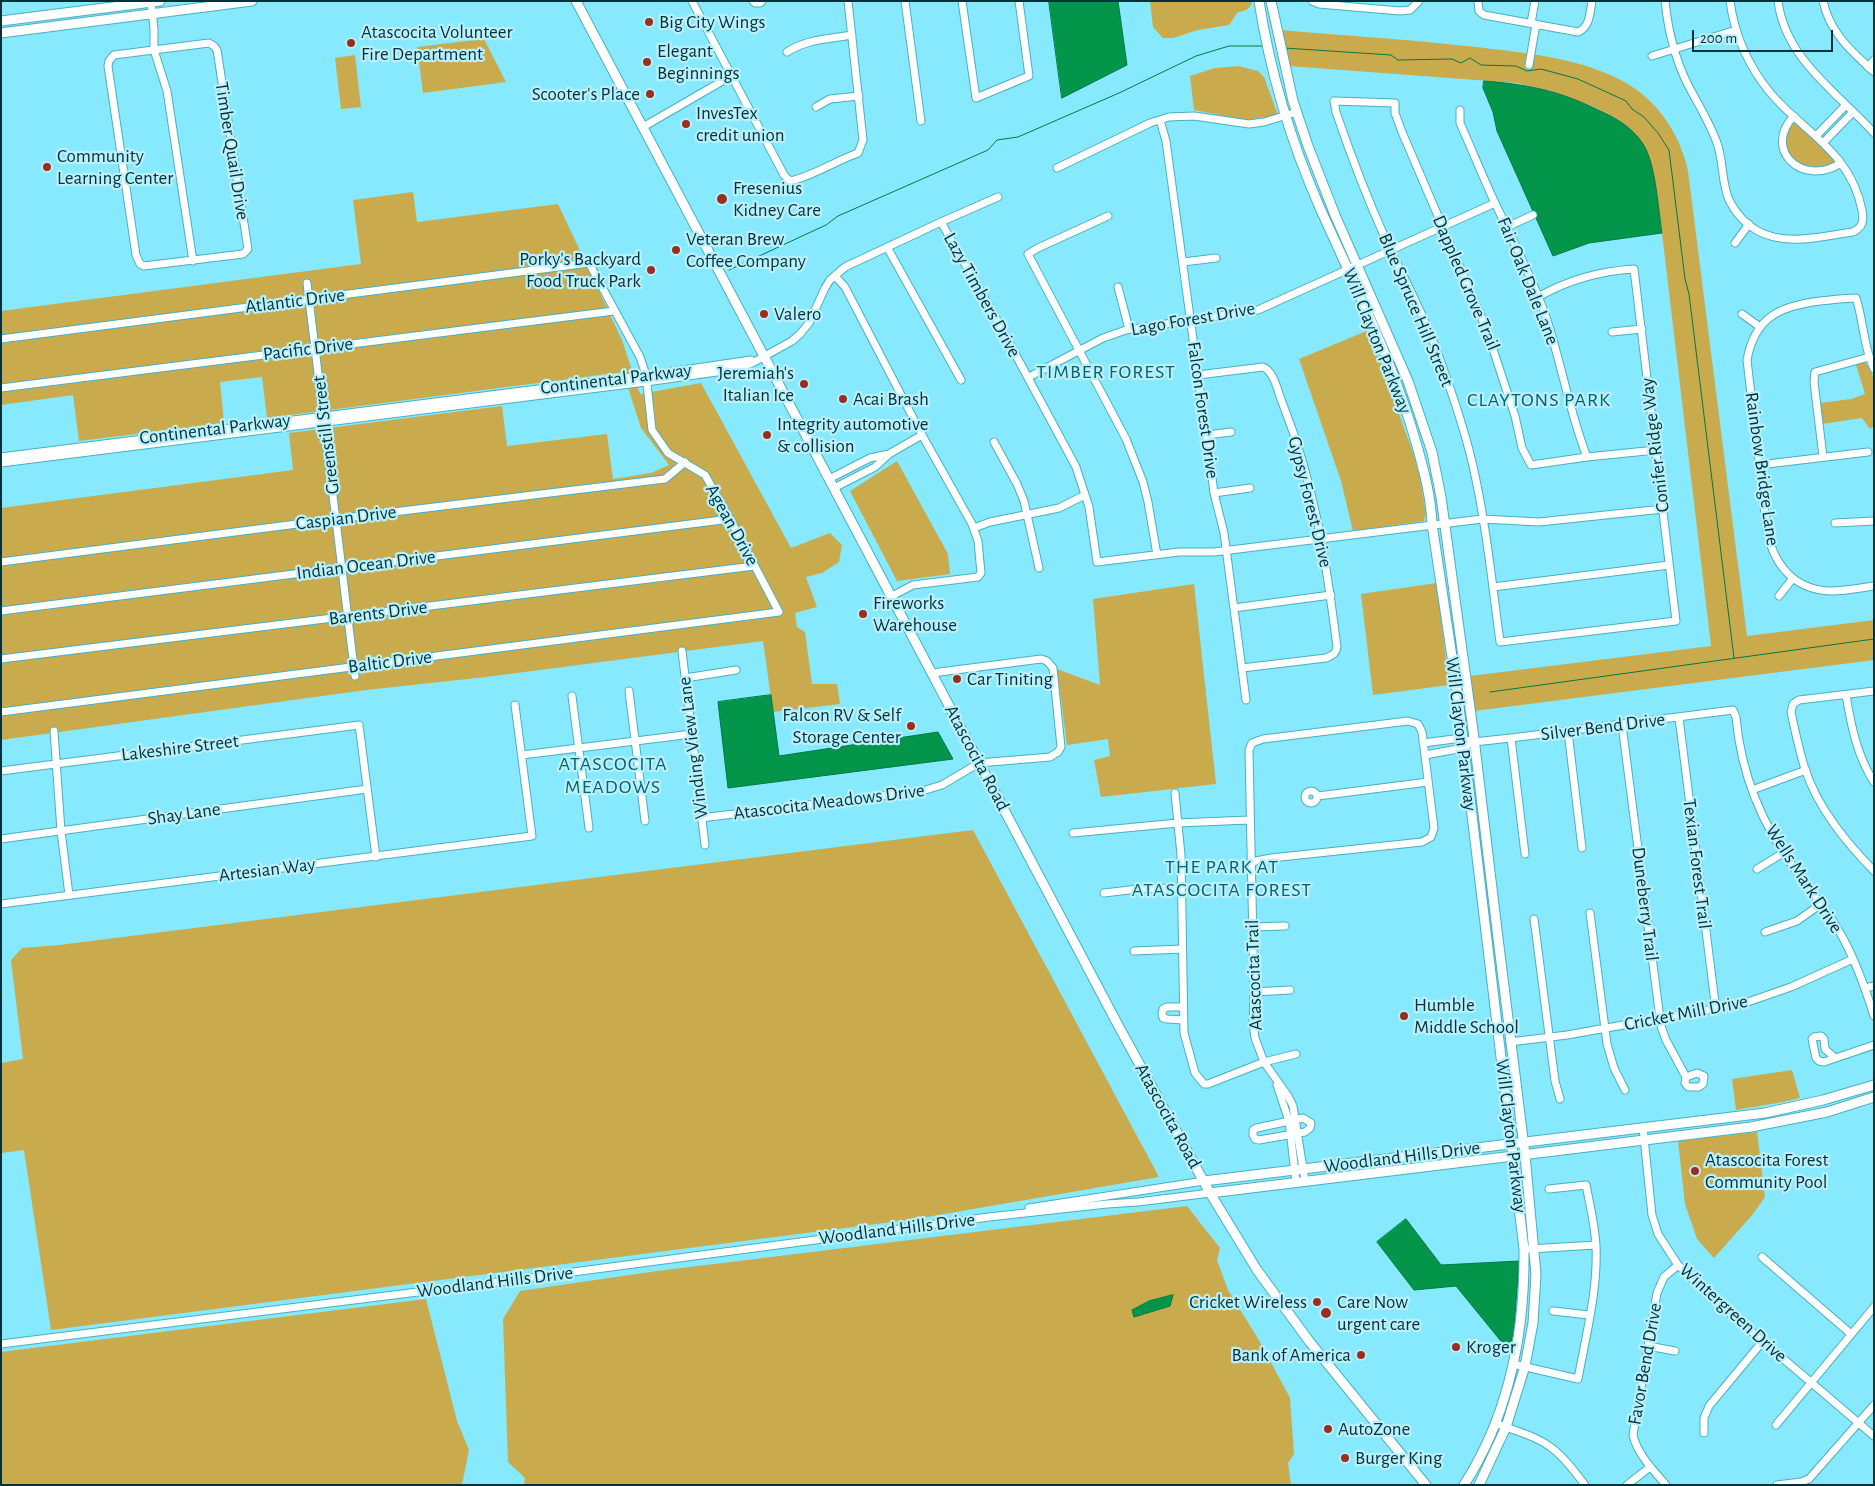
<!DOCTYPE html>
<style>
body{margin:0}
#map{position:relative;width:1875px;height:1486px;overflow:hidden;background:#86e9fd;font-family:"Alegreya Sans",sans-serif}
canvas{display:block}
.frame{position:absolute;inset:0;border:2px solid #033139;pointer-events:none}
.scale{position:absolute;left:1692px;top:30px;width:141px;height:22px;box-sizing:border-box;border:2px solid #033139;border-top:0;padding-left:6px;font-size:15px;line-height:18px;white-space:nowrap;color:#033139;-webkit-text-stroke:4px #b9f0fb;paint-order:stroke}
</style>
<div id="map">
<canvas width="1875" height="1486"></canvas>
<div class="frame"></div>
<div class="scale">200 m</div>
</div>
<script>
const c = document.querySelector('canvas').getContext('2d');
c.lineJoin = 'round';
function fill(path, color) { c.fillStyle = color; c.fill(path, 'evenodd'); }
function strokePath(path, color, width, dash) { c.strokeStyle = color; c.lineWidth = width; c.lineCap = dash ? 'butt' : 'round'; c.setLineDash(dash || []); c.stroke(path); }
function drawText(font, color, halo, rows, align = 'center') {
  c.font = font + ' "Alegreya Sans",sans-serif'; c.lineWidth = 4.5; c.setLineDash([]); c.textBaseline = 'middle'; c.strokeStyle = halo; c.fillStyle = color; for (const [text, x, y, turn = 0] of rows) {
    c.save(); c.translate(x, y); c.rotate((+turn || 0) * Math.PI / 180); c.textAlign = isNaN(turn) ? turn : align; if (halo) c.strokeText(text, 0, 0); c.fillText(text, 0, 0); c.restore();
  }
}
fill(new Path2D(`
 M1150,1H1252C1252,8 1244,12 1238,12L1229,25L1198,30L1173,38H1163L1153,27Z
 M1281,30C1349,36 1417,40 1485,48C1534,54 1595,60 1637,90C1664,110 1681,139 1688,171L1747,636L1874,620V660L1474,711L1470,676L1711,646L1662,233C1658,205 1656,173 1644,147C1628,111 1552,91 1517,83L1289,66Z
 M484,39L506,82L423,93L417,47Z
 M355,55L361,107L341,109L335,58Z
 M1238,66L1258,71L1264,77L1278,115L1246,120L1194,110L1190,76L1215,68Z
 M1794,122L1834,157V162C1822,181 1784,162 1785,140C1786,135 1788,129 1790,124Z
 M413,192L417,222L558,204L622,340L640,394L701,383L791,548L830,533L842,545L839,562L822,573L806,577L817,607L795,613L797,627L805,632L812,684H837L840,704L773,712L763,641L486,677L366,690L1,740V508L293,470L289,433L502,406L507,446L607,434L613,479L651,473L669,465L641,428L623,372L267,418L262,377L220,382L224,423L79,441L73,395L1,405V311L361,264L353,200Z
 M1369,330L1412,450L1419,472L1426,514L1424,521L1353,531L1341,481L1299,359Z
 M1862,363H1866L1874,378V426L1870,429L1862,418L1822,424L1820,403L1851,399L1865,394L1856,365Z
 M897,461L948,554L950,574L897,581L850,491Z
 M1437,583L1449,685L1373,695L1361,594Z
 M1194,584L1216,784L1101,797L1094,760L1110,756L1108,739L1067,745L1057,669L1100,685L1093,599Z
 M973,830L1159,1177L915,1219L51,1330L24,1150L1,1153V1063L23,1059L11,960L22,948L59,945Z
 M1792,1070L1800,1098L1783,1102L1736,1110L1732,1079Z
 M1757,1132L1765,1197L1753,1214L1714,1258L1697,1239L1685,1204L1678,1141Z
 M1187,1206L1220,1248L1217,1260L1228,1290L1260,1342L1290,1398L1294,1454L1288,1463L1291,1485H524L525,1478L508,1462L503,1319L520,1291L657,1271Z
 M426,1299L457,1421L469,1450L462,1485H1V1352Z`), '#c9ab4e');
const water = new Path2D(`
 M1049,1H1118L1127,65L1062,98Z
 M1484,81C1526,84 1560,91 1598,110C1616,118 1632,127 1643,144C1656,164 1658,209 1662,233L1589,243L1553,256L1497,131L1493,112L1483,88Z
 M771,695L779,756L938,732L953,759L728,788L718,702Z
 M1406,1219L1441,1265L1519,1261L1514,1330L1509,1351L1456,1286L1414,1290L1377,1242Z
 M1173,1295L1170,1306L1134,1317L1132,1310L1149,1301Z`);
fill(water, '#03964a');
strokePath(water, '#037845', 1);
strokePath(new Path2D(`
 M1284,48L1391,55L1398,60L1452,59L1461,63L1470,58L1481,65L1516,66L1527,71L1541,69L1578,79L1626,101L1632,109L1644,117L1658,133L1669,150L1685,279L1689,294L1734,658
 M729,270L826,225L838,216L988,150L997,140L1018,137L1119,93L1196,56L1229,46H1263
 M1490,692L1874,639`), '#037845', 1);
const minor = new Path2D(`
 M151,1L154,29V50L167,91L193,261
 M692,1L784,175L790,181C814,176 835,161 858,153L863,140L848,1
 M753,1L755,3H760L762,1
 M905,1L921,121
 M962,1L976,98L1029,76L1019,1
 M1312,1L1319,4L1400,11L1410,10L1419,1
 M1478,1L1479,11L1484,15L1578,32C1590,27 1590,13 1592,1
 M1665,1C1668,30 1675,59 1688,85C1698,104 1710,123 1717,143C1724,162 1721,184 1730,202C1736,213 1746,224 1756,230C1785,247 1822,236 1853,232C1863,227 1864,221 1862,210C1849,146 1796,130 1762,82C1745,58 1734,31 1730,1
 M1778,1C1785,59 1838,93 1874,133
 M1823,1C1830,33 1851,51 1874,72
 M1531,23L1535,1
 M209,43L214,46L217,50L248,249L243,254L144,266L140,264L136,255L108,66L109,61L114,55Z
 M787,52C807,39 829,39 852,35
 M1652,56L1736,30
 M1529,65L1536,24
 M1868,67L1874,60
 M816,107L830,99L859,96
 M1460,110V123C1472,150 1483,177 1495,203C1513,240 1531,276 1545,314C1561,361 1569,411 1587,457
 M1794,116C1762,149 1802,188 1841,163
 M1160,120L1166,141L1214,493L1224,533L1246,700
 M643,127L731,76
 M1816,136L1846,105
 M1824,142L1853,112
 M1057,168L1150,123L1169,117L1194,116L1249,124L1264,122L1297,112
 M1108,216L1038,248L1028,254L1126,439L1143,482L1148,502L1157,555
 M941,222L998,322L1076,467L1089,507L1097,562L1179,552H1214L1482,519L1539,522L1663,509
 M1507,227L1533,215
 M1735,243L1749,224
 M887,247L961,380
 M1183,262L1216,258
 M835,276L845,287L922,435L972,524L978,541L981,573L978,577L913,585L892,596
 M307,283L355,676
 M1118,287L1129,329
 M1538,297C1568,280 1600,271 1634,269L1676,621L1500,642C1492,583 1486,521 1472,462C1463,423 1449,384 1435,346C1421,309 1402,275 1386,240C1367,198 1351,156 1336,112L1334,101L1395,103V113L1402,132L1486,328L1515,416L1522,448L1531,465L1587,457L1656,450
 M1742,314L1760,327
 M1612,332L1642,329
 M1,339L589,263L640,357L646,375L652,430L668,453L705,475L730,519L779,612L1,712
 M1874,369C1863,346 1864,322 1856,298C1844,298 1832,300 1820,301C1781,306 1755,316 1747,360L1767,531C1774,565 1794,590 1831,591C1845,591 1860,588 1874,586
 M1198,375L1263,367C1274,371 1278,392 1282,402C1315,485 1326,560 1337,647C1336,654 1332,655 1326,658L1242,668
 M1029,377L1103,338L1126,330L1258,310L1495,203
 M1,388L614,311
 M1207,435L1231,432
 M994,442L1017,484L1024,501L1039,568
 M1,457L649,375L751,360
 M1823,457L1814,382L1815,372L1869,357
 M1,463L646,382L731,370L745,366L754,362L792,341L800,334L809,323L825,288L830,280L845,267L941,222L998,197
 M1759,465L1868,452
 M829,479L870,458L889,454
 M834,488L875,467L889,454L922,435
 M1214,493L1250,488
 M1835,523L1874,521
 M974,528L990,522L1059,508L1085,495
 M1,562L336,519L665,479L685,462
 M1493,587L1669,565
 M1779,596L1793,578
 M1234,608L1331,595
 M1,611L730,519
 M682,651L705,845
 M1,659L754,566
 M685,678L736,670
 M629,691L645,821
 M1874,691L1799,700L1793,704L1791,712C1795,731 1799,750 1805,769C1818,808 1845,841 1874,871
 M1846,695C1851,725 1857,756 1874,782
 M572,696L589,828
 M1679,718L1716,1010
 M1622,725L1661,1026L1666,1040L1686,1077
 M54,731L61,831L69,895
 M1568,732L1582,848
 M1511,738L1525,854
 M1423,743L1454,739H1462L1474,742L1511,738L1733,710L1736,717C1741,774 1763,827 1797,872C1811,892 1827,910 1839,931C1855,958 1865,987 1874,1016
 M522,755L692,734
 M1425,755L1463,748L1467,746
 M1,771L359,725L376,857
 M1752,790L1806,770
 M1305 797a6 6 0 1 1 12 0a6 6 0 1 1-12 0Z
 M1175,793L1181,855L1184,1033L1195,1073L1204,1084H1208L1264,1062L1296,1054
 M1318,796L1428,782
 M701,818L922,791L942,785L979,763L1050,757L1058,752L1061,747L1053,668L1047,661L1041,659L932,673
 M1073,833L1178,823L1249,820
 M1,839L367,789
 M1251,862L1271,858L1422,842L1431,837L1434,828L1422,732L1418,724L1408,721L1263,739L1252,743L1249,750L1254,992L1253,1024L1255,1038L1264,1062L1288,1096L1293,1106L1305,1181
 M1757,869L1783,853
 M1104,893L1138,889L1181,888
 M1,904L532,836L515,705
 M1590,913L1607,1044L1614,1068L1625,1090
 M1534,919L1555,1081L1560,1099
 M1252,927L1285,926
 M1765,932L1797,921L1821,904
 M1134,951L1182,949
 M1865,988L1874,986
 M1254,992L1290,990
 M1183,1007H1167L1163,1009L1162,1014L1163,1018L1167,1019L1183,1020
 M1510,1042L1567,1035L1742,1004L1791,987L1853,959
 M1834,1057L1825,1049L1824,1039L1821,1036L1814,1037L1812,1039L1816,1058L1819,1061L1824,1062L1874,1045
 M1697,1073L1704,1076L1703,1084L1699,1087H1688L1685,1083L1686,1077Z
 M1277,1085L1289,1121L1296,1182
 M1303,1118L1311,1123L1310,1128L1305,1132L1259,1140L1255,1139L1253,1135V1130L1257,1128Z
 M1643,1128L1652,1215L1658,1234L1678,1265L1712,1298L1874,1436
 M1029,1208L1204,1181
 M1529,1249L1596,1245
 M1762,1257L1851,1334
 M1553,1311L1589,1315
 M1,1344L490,1283L989,1217L1107,1204L1138,1202L1210,1193
 M1648,1346L1675,1351
 M1513,1364L1578,1379C1586,1335 1598,1290 1596,1246C1595,1226 1590,1205 1586,1185L1549,1189
 M1495,1423C1515,1431 1537,1436 1553,1449C1566,1459 1575,1472 1585,1485
 M1776,1425L1874,1307
 M1704,1433V1418L1709,1406L1763,1341
 M1627,1485L1650,1467
 M1666,1485C1654,1471 1637,1454 1633,1435L1657,1293L1664,1277L1678,1265
 M1777,1485L1801,1482L1809,1479L1874,1405`);
const major = new Path2D(`
 M576,1L1118,1025L1210,1193L1257,1270L1309,1341L1426,1485
 M1259,1C1270,72 1291,142 1320,208C1355,286 1394,363 1417,446C1424,471 1431,497 1432,524L1457,690L1524,1249C1525,1331 1509,1415 1464,1485
 M1271,1L1293,101L1308,146L1335,215L1408,381L1432,452L1441,497L1473,730L1498,938L1525,1155L1536,1274L1533,1323L1525,1366L1506,1427L1479,1485
 M1,21L160,1
 M1,33L252,1
 M1204,1181L1765,1113L1823,1100L1874,1085
 M1210,1193L1751,1127L1827,1112L1874,1097`);
strokePath(minor, '#49afc1', 9);
strokePath(major, '#49afc1', 11);
strokePath(minor, '#fff', 7);
strokePath(major, '#fff', 9);
for (const [x, y, r, color] of [
 [649,22,5,"#982e1e"],
 [351,43,5,"#982e1e"],
 [647,62,5,"#982e1e"],
 [650,94,5,"#982e1e"],
 [686,124,5,"#982e1e"],
 [47,167,5,"#982e1e"],
 [722,199,6,"#982e1e"],
 [676,250,5,"#982e1e"],
 [651,270,5,"#982e1e"],
 [764,314,5,"#982e1e"],
 [804,384,5,"#982e1e"],
 [843,399,5,"#982e1e"],
 [767,435,5,"#982e1e"],
 [863,614,5,"#982e1e"],
 [957,679,5,"#982e1e"],
 [911,726,5,"#982e1e"],
 [1404,1016,5,"#982e1e"],
 [1695,1171,5,"#982e1e"],
 [1317,1302,5,"#982e1e"],
 [1326,1313,6,"#982e1e"],
 [1456,1347,5,"#982e1e"],
 [1361,1355,5,"#982e1e"],
 [1328,1429,5,"#982e1e"],
 [1345,1458,5,"#982e1e"]
]) { const dot = new Path2D(); dot.arc(x, y, r, 0, 2 * Math.PI); c.fillStyle = color; c.fill(dot); strokePath(dot, '#b9f0fb', 2); }
drawText('19px', '#033139', '#b9f0fb', [
 ["Big City Wings",659,22],
 ["Atascocita Volunteer",361,32],
 ["Fire Department",361,54],
 ["Elegant",657,51],
 ["Beginnings",657,73],
 ["Scooter's Place",640,94,"right"],
 ["InvesTex",696,113],
 ["credit union",696,135],
 ["Community",57,156],
 ["Learning Center",57,178],
 ["Fresenius",733,188],
 ["Kidney Care",733,210],
 ["Veteran Brew",686,239],
 ["Coffee Company",686,261],
 ["Porky's Backyard",641,259,"right"],
 ["Food Truck Park",641,281,"right"],
 ["Valero",774,314],
 ["Jeremiah's",794,373,"right"],
 ["Italian Ice",794,395,"right"],
 ["Acai Brash",853,399],
 ["Integrity automotive",777,424],
 ["& collision",777,446],
 ["Fireworks",873,603],
 ["Warehouse",873,625],
 ["Car Tiniting",967,679],
 ["Falcon RV & Self",901,715,"right"],
 ["Storage Center",901,737,"right"],
 ["Humble",1414,1005],
 ["Middle School",1414,1027],
 ["Atascocita Forest",1705,1160],
 ["Community Pool",1705,1182],
 ["Cricket Wireless",1307,1302,"right"],
 ["Care Now",1337,1302],
 ["urgent care",1337,1324],
 ["Kroger",1466,1347],
 ["Bank of America",1351,1355,"right"],
 ["AutoZone",1338,1429],
 ["Burger King",1355,1458]
], 'left');
drawText('19px', '#033139', '#b9f0fb', [
 ["Timber Quail Drive",232,151,81],
 ["Fair Oak Dale Lane",1528,281,68],
 ["Dappled Grove Trail",1466,283,67],
 ["Lazy Timbers Drive",982,295,61],
 ["Atlantic Drive",295,301,-7],
 ["Blue Spruce Hill Street",1416,310,67],
 ["Lago Forest Drive",1193,319,-10],
 ["Will Clayton Parkway",1377,341,68],
 ["Pacific Drive",308,349,-7],
 ["Continental Parkway",616,379,-7],
 ["Falcon Forest Drive",1203,410,82],
 ["Continental Parkway",215,429,-7],
 ["Greenstill Street",326,435,-97],
 ["Conifer Ridge Way",1655,445,-97],
 ["Rainbow Bridge Lane",1762,469,82],
 ["Gypsy Forest Drive",1310,502,76],
 ["Caspian Drive",346,518,-7],
 ["Agean Drive",732,525,61],
 ["Indian Ocean Drive",366,565,-7],
 ["Barents Drive",378,613,-7],
 ["Baltic Drive",390,662,-7],
 ["Silver Bend Drive",1603,727,-7],
 ["Will Clayton Parkway",1461,734,83],
 ["Lakeshire Street",180,748,-7],
 ["Winding View Lane",693,748,-97],
 ["Atascocita Road",977,758,62],
 ["Atascocita Meadows Drive",829,802,-7],
 ["Shay Lane",184,814,-8],
 ["Texian Forest Trail",1697,864,83],
 ["Artesian Way",267,870,-7],
 ["Wells Mark Drive",1804,879,57],
 ["Duneberry Trail",1645,904,83],
 ["Atascocita Trail",1254,975,-92],
 ["Cricket Mill Drive",1686,1013,-11],
 ["Atascocita Road",1168,1116,61],
 ["Will Clayton Parkway",1511,1136,83],
 ["Woodland Hills Drive",1402,1157,-7],
 ["Woodland Hills Drive",897,1229,-7],
 ["Woodland Hills Drive",495,1282,-7],
 ["Wintergreen Drive",1733,1313,42],
 ["Favor Bend Drive",1645,1364,-80]
]);
c.letterSpacing = '1px';
drawText('20px', '#086370', '#b9f0fb', [
 ["TIMBER FOREST",1106,372],
 ["CLAYTONS PARK",1539,400],
 ["ATASCOCITA",613,764],
 ["MEADOWS",613,787],
 ["THE PARK AT",1222,867],
 ["ATASCOCITA FOREST",1222,890]
]);
c.letterSpacing = '0px';
</script>
